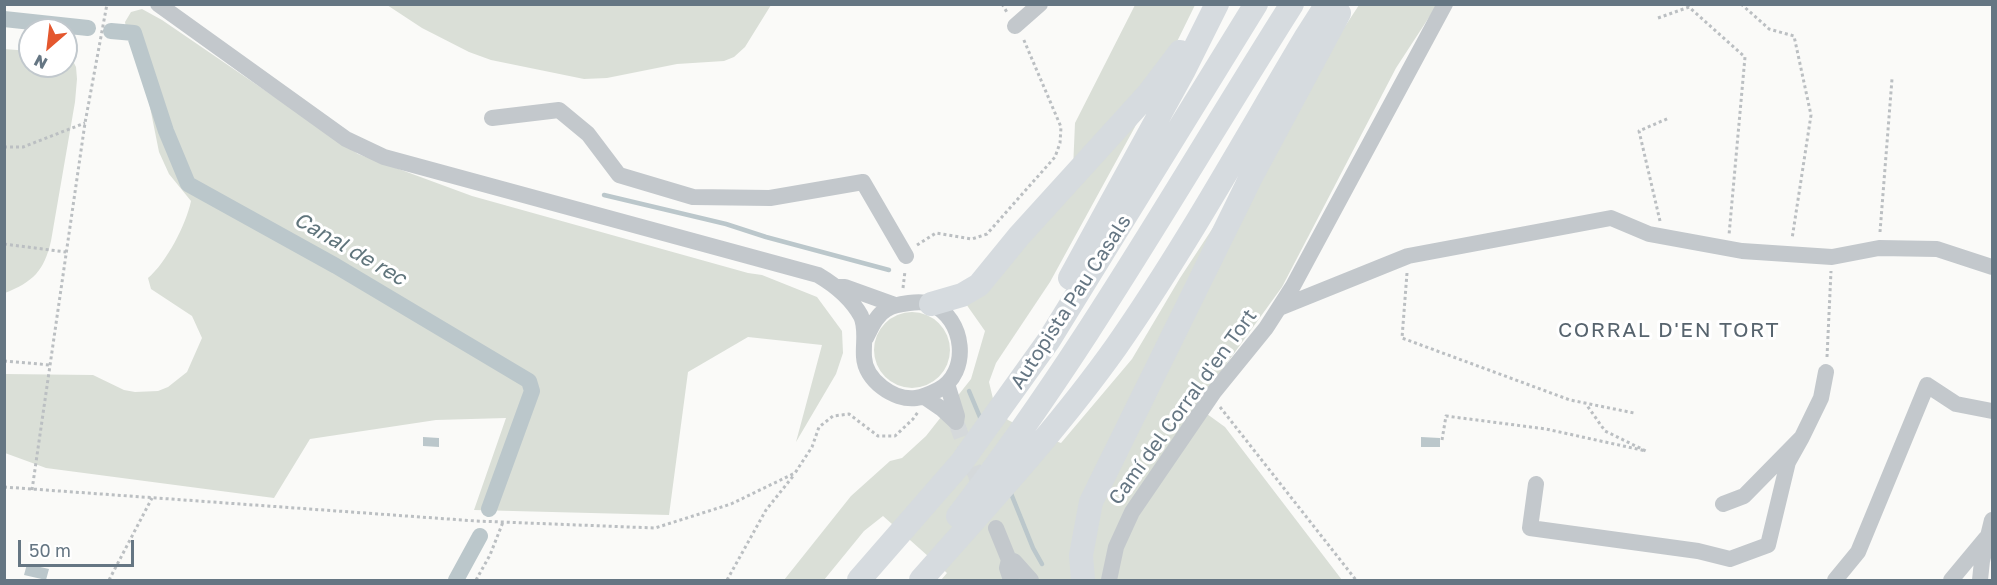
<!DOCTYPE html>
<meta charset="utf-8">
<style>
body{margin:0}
#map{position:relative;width:1997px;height:585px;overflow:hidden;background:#fafaf8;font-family:"Golos Text",sans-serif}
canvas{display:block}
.frame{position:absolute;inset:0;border:6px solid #657683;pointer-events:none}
.north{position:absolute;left:18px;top:18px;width:60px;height:60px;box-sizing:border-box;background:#fff;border:2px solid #c1c8cd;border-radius:50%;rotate:208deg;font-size:16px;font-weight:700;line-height:24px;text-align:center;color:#657683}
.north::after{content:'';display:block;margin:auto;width:21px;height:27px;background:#e4572e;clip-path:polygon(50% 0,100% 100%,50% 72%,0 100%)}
.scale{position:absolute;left:18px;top:540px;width:116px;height:27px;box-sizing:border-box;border:3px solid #657683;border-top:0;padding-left:8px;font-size:18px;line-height:21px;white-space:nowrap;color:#657683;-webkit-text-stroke:4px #fff;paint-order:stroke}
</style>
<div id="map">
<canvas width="1997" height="585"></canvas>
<div class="frame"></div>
<div class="north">N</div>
<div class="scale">50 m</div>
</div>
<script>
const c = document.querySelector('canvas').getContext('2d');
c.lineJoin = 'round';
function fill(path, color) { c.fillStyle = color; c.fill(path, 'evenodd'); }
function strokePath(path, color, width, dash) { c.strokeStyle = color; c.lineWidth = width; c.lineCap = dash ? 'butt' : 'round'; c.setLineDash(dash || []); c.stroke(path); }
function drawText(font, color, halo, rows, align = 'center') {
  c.font = font + ' "Golos Text",sans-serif'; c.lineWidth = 6; c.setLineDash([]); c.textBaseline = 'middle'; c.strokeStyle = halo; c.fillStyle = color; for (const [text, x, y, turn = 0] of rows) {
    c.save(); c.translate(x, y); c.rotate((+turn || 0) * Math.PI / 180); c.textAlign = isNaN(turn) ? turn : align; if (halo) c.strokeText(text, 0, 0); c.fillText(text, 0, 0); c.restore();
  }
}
fill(new Path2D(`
 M387,5H771L745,47L734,57L724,61L677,64L607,78L584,79L491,60L469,52L422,28Z
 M1135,5H1195L1136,125L1050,282L996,363L989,382L995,407L1008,420L1034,433L1061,443L1132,359L1180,278L1359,5H1437L1396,68L1282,287L1196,406L1225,427L1342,580H941L947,573L883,516L864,531L824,580H784L851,496L890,461L902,458L926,436L971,379L985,331L966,304L1072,192L1075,123Z
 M142,9L162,20L358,154L472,196L748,273L762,275L817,297L842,331L843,353L836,374L796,442L822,345L748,337L688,372L669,515L474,510L506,418L436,420L310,439L274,498L46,468L5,453V374L93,375L124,390L135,392L158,391L168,387L187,372L202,338L192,316L151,289L148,278C166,263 186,225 191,201L169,174L159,152L142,67L127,34L125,22L131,12Z
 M4,49L30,51V66H66V56L71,57L76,67L77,79L75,102L51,241C44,271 33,282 5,293Z
 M874 350a38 38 0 1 1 76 0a38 38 0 1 1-76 0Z`), '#dadfd7');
fill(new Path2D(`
 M423,437L439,438V447L423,446Z
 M1421,437L1440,438V447H1421Z
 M27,564L49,569L46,580L24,575Z`), '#bbc7cb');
strokePath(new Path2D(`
 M604,195L726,224L766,237L889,270
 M969,391L982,422
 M1010,491L1033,548L1042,564`), '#bbc7cb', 4.5);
strokePath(new Path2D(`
 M4,19L88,28
 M111,31L134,33L166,131L188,184L336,266L529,381L532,391L489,509
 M456,580L480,536`), '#bbc7cb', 16);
strokePath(new Path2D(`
 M956,422L983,494`), '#d5d9db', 16, [16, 8]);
strokePath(new Path2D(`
 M1002,4L1008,14
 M1741,4L1769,29L1794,36L1811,115L1792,239
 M1658,18L1689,7L1745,57L1729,235
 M4,147H23L85,123
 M1660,221L1639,131L1669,118
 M1880,232L1892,79
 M4,244L66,252
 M917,245L936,233L972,239L987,234L1055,157L1060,143L1061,127L1023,38
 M1407,273L1402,338L1570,400L1634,413
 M903,288L905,271
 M1827,357L1831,271
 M4,361L50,365
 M1220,407L1356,580
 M1442,440L1446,416L1546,429L1646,451L1605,431L1586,404
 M4,487L476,521L655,528L731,504L795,473L812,447L819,427L833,416L849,414L878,436H895L913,419L918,412
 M32,490L85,123L107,4
 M109,580L152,498
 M476,580L490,555L503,522
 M727,580L766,510L794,475`), '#bbbfc2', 3, [3, 3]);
strokePath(new Path2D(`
 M158,4L346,139L384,157L818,275C835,285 851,298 861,316C867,329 863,343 864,357C865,380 894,401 916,398C923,397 932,393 938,390C971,373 965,318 931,304C925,302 916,302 909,303C901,304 893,305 887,309C876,315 871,328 866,338
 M1015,26L1040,4
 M492,118L559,110L588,134L619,175L693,197L770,198L863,182L906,256
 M838,287H845L895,305
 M1279,308L1408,256L1611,218L1649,234L1742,251L1832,257L1879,248L1937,249L1992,267
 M947,384L957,416L956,422
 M923,396L942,409L956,422
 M1536,484L1530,528L1698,551L1730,559L1768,545L1788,462L1802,437
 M1723,504L1744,496L1802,437L1821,398L1826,372
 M996,528L1009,560L1007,568L1011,580
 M1009,560L1014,561L1031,580
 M1109,580L1116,547L1132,512L1214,392L1266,328L1293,286L1445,4
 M1835,580L1858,552L1927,385L1956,404L1992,411
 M1951,580L1986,538
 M1980,580L1982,561L1992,520`), '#c3c8cc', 16);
strokePath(new Path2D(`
 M1070,278L1184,70L1217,4
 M931,304L962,295L979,285L1019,236L1149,93L1180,52
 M958,516C1083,355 1183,176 1292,4
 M859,580L961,463L1049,340L1256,4
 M921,580C988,504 1057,430 1116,347C1185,248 1244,141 1306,37L1327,4
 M1083,580L1081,555L1091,502L1252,175L1339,13`), '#d6dbdf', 24);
drawText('20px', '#657683', '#fff', [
 ["Autopista Pau Casals",1071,302,-57],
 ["Camí del Corral d'en Tort",1183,407,-54]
]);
drawText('italic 21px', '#60757c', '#fff', [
 ["Canal de rec",350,249,30]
]);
c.letterSpacing = '1.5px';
drawText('21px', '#57646e', '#fff', [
 ["CORRAL D'EN TORT",1669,330]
]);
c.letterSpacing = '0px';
</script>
